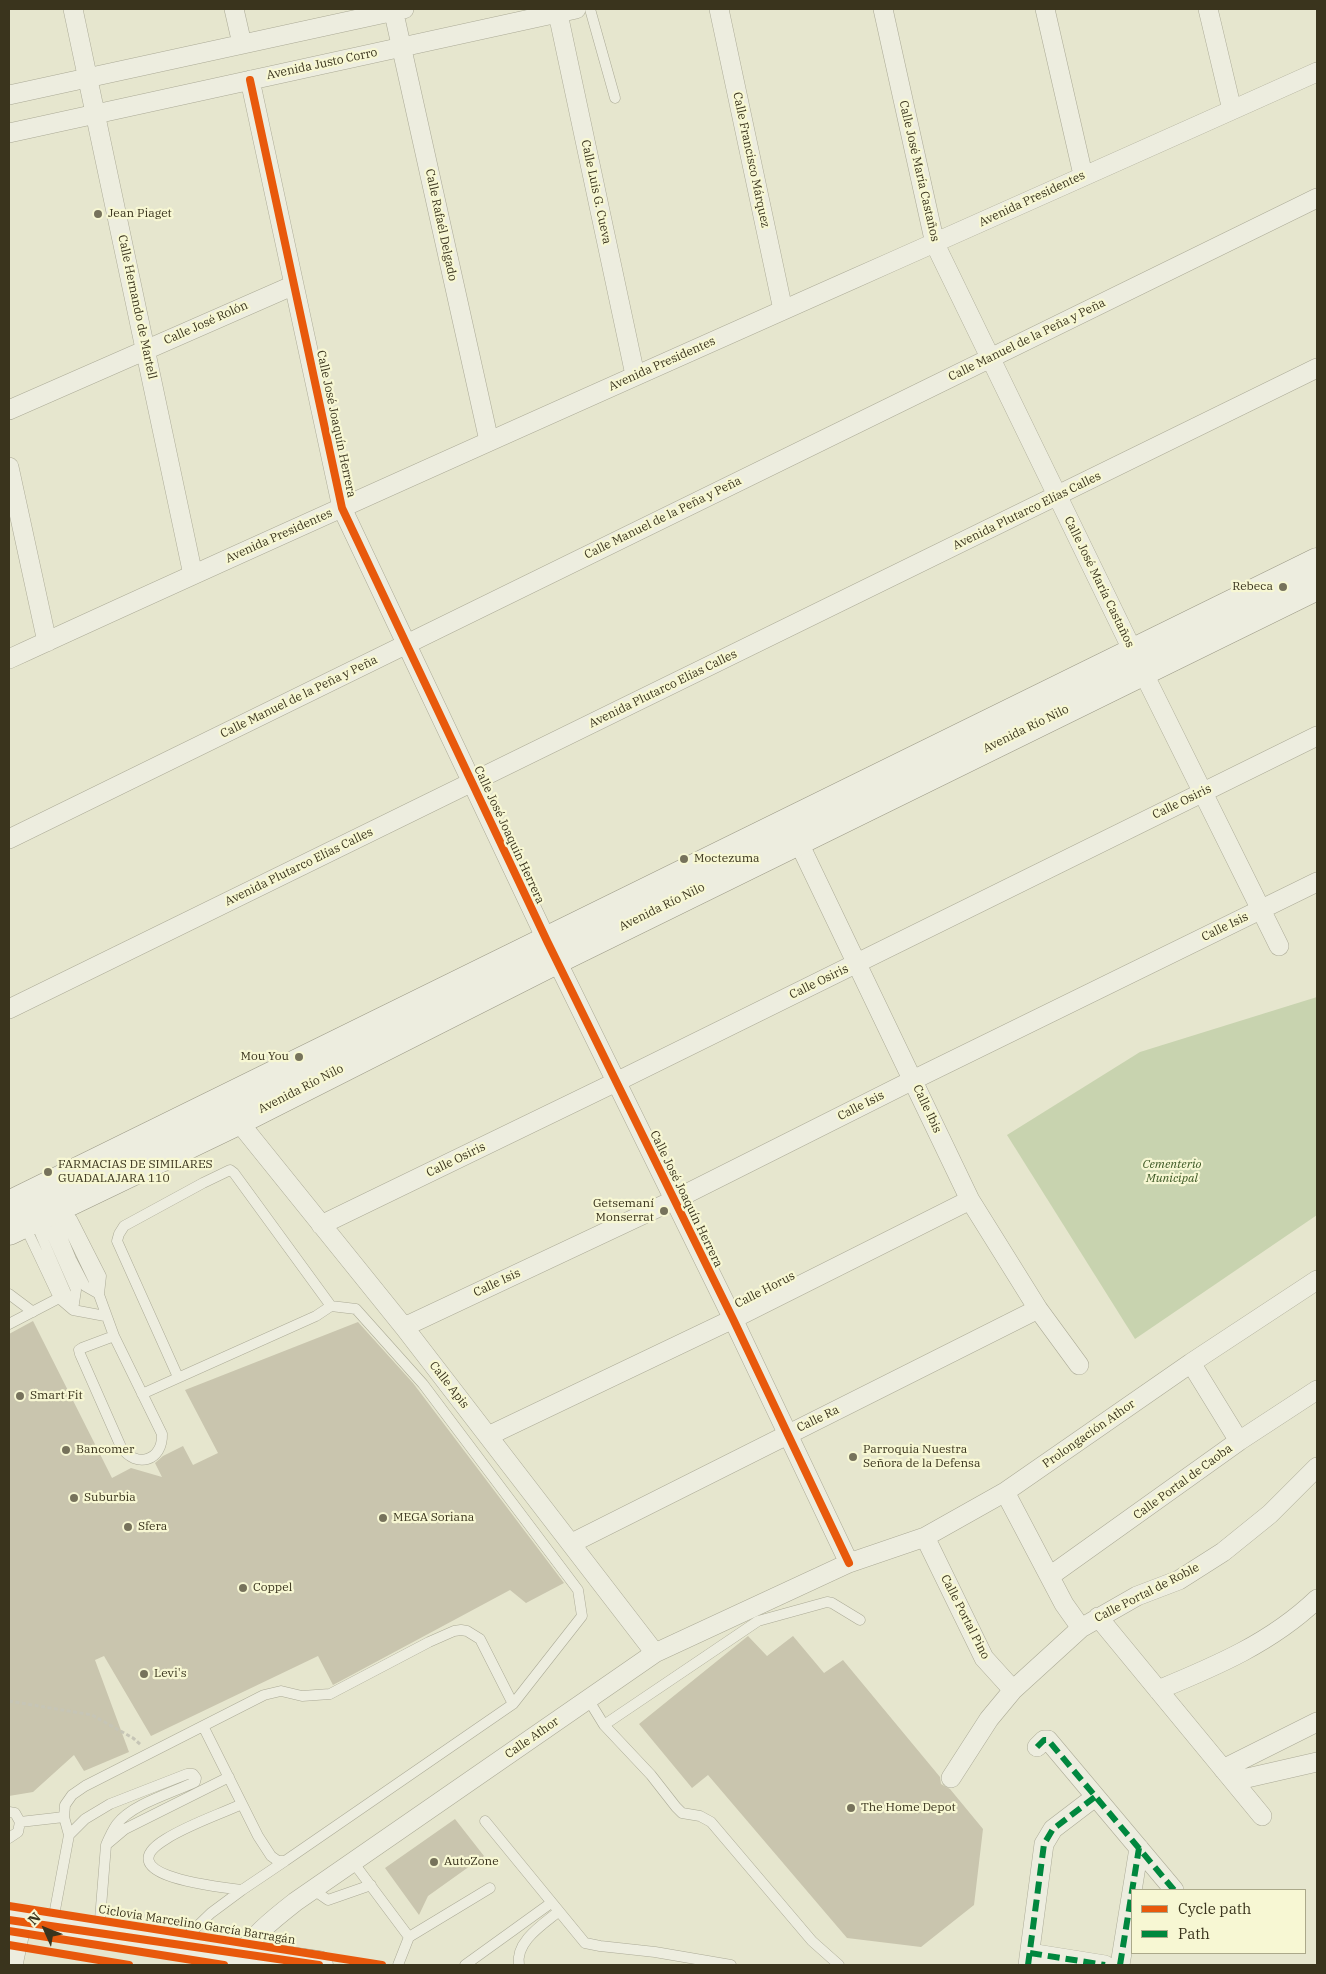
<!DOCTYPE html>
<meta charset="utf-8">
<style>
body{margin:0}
#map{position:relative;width:1326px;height:1974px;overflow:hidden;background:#e6e6ce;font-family:"IBM Plex Serif",serif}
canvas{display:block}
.frame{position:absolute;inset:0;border:10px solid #3a341d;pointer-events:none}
.legend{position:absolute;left:1131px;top:1889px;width:175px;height:65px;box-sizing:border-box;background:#f7f7d3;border:1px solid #aba98a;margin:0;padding:6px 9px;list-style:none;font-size:15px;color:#3a341d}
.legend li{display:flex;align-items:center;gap:10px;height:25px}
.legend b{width:25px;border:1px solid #aba98a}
.north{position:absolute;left:20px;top:1904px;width:50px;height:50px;-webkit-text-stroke:4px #f7f7d3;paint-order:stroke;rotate:314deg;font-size:14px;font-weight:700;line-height:20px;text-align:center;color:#3a341d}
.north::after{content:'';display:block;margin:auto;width:18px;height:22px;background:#3a341d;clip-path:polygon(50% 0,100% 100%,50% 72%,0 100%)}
</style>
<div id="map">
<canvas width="1326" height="1974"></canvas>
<div class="frame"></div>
<ul class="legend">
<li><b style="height:6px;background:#e8590c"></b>Cycle path</li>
<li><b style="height:6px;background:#00873e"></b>Path</li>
</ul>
<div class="north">N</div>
</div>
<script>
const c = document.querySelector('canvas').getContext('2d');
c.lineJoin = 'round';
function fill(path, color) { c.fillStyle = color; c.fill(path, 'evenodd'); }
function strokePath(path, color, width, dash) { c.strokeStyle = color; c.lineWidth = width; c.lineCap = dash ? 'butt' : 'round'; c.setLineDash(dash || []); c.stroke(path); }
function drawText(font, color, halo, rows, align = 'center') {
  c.font = font + ' "IBM Plex Serif",serif'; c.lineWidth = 4.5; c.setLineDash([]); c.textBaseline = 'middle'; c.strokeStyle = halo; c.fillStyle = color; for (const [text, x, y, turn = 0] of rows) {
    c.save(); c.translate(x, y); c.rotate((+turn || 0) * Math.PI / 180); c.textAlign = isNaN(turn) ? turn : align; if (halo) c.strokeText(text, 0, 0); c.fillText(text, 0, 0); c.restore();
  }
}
fill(new Path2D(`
 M1317,997V1215L1135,1339L1007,1135L1140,1052Z`), '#c8d3af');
fill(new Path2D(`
 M33,1321L112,1478L131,1468L162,1477L155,1463L163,1456L183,1446L193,1465L218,1453L185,1390L358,1322L413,1383L564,1583L526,1603L510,1590L333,1685L318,1656L151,1736L104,1656L95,1660L129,1752L84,1771L74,1755L33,1792L9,1796V1334Z
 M748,1636L767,1656L793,1636L824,1673L843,1660L940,1777L941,1784L950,1789L983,1829L974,1905L921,1947L847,1938L708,1775L692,1788L639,1724Z
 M455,1819L484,1856L428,1896L419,1915L385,1868Z`), '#c9c5ae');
const service = new Path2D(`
 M590,9L615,98
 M59,1208L94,1281L114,1336L162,1434C163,1461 136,1469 121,1447L80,1354L79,1350L82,1348L114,1336
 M52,1213L71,1259L85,1286L99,1294L101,1276L72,1219
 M43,1215L76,1290L73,1310
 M34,1219L72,1307
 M24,1224L59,1298L73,1310L105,1316
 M9,1294L33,1312
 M9,1324L59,1298
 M142,1394L316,1316L331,1306L234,1173L230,1170L203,1183L124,1226L119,1234L117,1241L178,1377
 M588,1699L604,1725L651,1775L676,1807L682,1813L700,1816L711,1822L812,1941L839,1965
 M604,1725L758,1621L827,1602L832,1603L860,1620
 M203,1726L258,1836L271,1856L278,1861H285L513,1704L582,1616L578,1590L423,1384L356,1309L331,1306
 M242,1804C218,1815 188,1825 166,1839C105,1876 221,1887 242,1890L285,1861
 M9,1812L15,1813L20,1822L18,1832L9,1838
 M485,1821L585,1943L600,1946L655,1952L731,1965
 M20,1822L64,1817
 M69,1835L85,1819L110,1804L187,1774H193L196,1778L195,1782C172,1793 132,1804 117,1824C112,1831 109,1838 106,1845
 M353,1862L409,1937L398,1965
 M312,1889L328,1900L371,1885
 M52,1926L69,1835L64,1817L65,1805L72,1795L85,1786L264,1695L281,1691L302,1696L330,1694L429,1642L454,1631L461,1630L467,1631L480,1639L513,1704
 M99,1932L106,1845L125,1829L229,1777
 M409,1937L490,1888
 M182,1941L211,1913L242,1890
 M465,1965L551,1903
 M519,1965C515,1942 542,1925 558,1912`);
const minor = new Path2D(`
 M73,9L193,575
 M234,9L242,44
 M393,9L489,441
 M557,9L635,375
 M719,9L783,310
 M883,9L935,244L1143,672L1279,946
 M1045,9L1083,175
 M1208,9L1232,110
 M250,80L342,508L547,941L733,1319L849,1563
 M9,95L404,9
 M9,133L576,9
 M9,410L294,285
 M9,467L47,642
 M9,659C443,459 881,268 1317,72
 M9,839L1317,198
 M798,841L970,1200L1038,1309L1079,1365
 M9,1009L1317,368
 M238,1121L404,1327L655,1653
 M321,1225L616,1082L1317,736
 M404,1327L674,1200L913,1080L1317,882
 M1191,1363L1239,1441
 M488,1436L733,1319L970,1200
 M1005,1492L1064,1604L1081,1628
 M925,1537L984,1658L1013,1690
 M572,1543L1038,1309
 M1050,1576L1239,1441L1317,1390
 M1098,1617L1262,1816
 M1158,1690C1216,1666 1271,1643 1317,1599
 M1037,1747L1044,1740H1048L1174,1890
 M1223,1769L1317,1722
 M951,1778L989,1719L1013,1690L1081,1628L1137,1596L1179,1580L1223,1552L1270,1514L1317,1467
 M1234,1781L1317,1762
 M1030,1953L1105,1965
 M235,1962C251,1937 272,1920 295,1902L655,1653L849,1563L925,1537L1005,1492L1191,1363L1317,1280
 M13,1965L22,1922
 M1028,1965L1044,1844L1053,1829L1095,1797
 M1120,1965L1139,1848`);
const secondary = new Path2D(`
 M9,1205L1317,562
 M9,1231L238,1121L556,960L1317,586
 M9,1920L319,1965`);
strokePath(service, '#abaa96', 11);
strokePath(minor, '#abaa96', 20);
strokePath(secondary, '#9b9986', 29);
strokePath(new Path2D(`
 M9,1701L92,1715L133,1738L141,1745`), '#c6c5b6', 3, [4, 2.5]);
strokePath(service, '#ededdf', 10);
strokePath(minor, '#ededdf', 19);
strokePath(secondary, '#ededdf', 28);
strokePath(new Path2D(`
 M1037,1747L1044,1740H1048L1174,1890
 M1030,1953L1105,1965
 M1028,1965L1044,1844L1053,1829L1095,1797
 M1120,1965L1139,1848`), '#00873e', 6, [12, 6]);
strokePath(new Path2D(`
 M250,80L342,508L547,941L733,1319L849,1563
 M9,1906L382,1965
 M9,1920L319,1965
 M9,1931L224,1965
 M9,1945L129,1965`), '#e8590c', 8);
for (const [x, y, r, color] of [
 [98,214,5,"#76725b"],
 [1283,587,5,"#76725b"],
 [684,859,5,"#76725b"],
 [299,1057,5,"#76725b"],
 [48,1172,5,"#76725b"],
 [664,1211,5,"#76725b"],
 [20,1396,5,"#76725b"],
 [66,1450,5,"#76725b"],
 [853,1457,5,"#76725b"],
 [74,1498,5,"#76725b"],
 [383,1518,5,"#76725b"],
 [128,1527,5,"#76725b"],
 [243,1588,5,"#76725b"],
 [144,1674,5,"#76725b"],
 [851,1808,5,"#76725b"],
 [434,1862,5,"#76725b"]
]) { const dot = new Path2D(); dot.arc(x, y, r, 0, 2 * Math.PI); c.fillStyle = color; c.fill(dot); strokePath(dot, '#f7f7d3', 2); }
drawText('12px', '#3a341d', '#f7f7d3', [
 ["Avenida Justo Corro",322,64,-12],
 ["Calle Francisco Márquez",751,160,78],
 ["Calle José María Castaños",919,171,77],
 ["Calle Luis G. Cueva",596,192,78],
 ["Avenida Presidentes",1032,199,-25],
 ["Calle Rafaél Delgado",441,225,78],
 ["Calle Hernando de Martell",137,307,78],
 ["Calle José Rolón",206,323,-24],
 ["Calle Manuel de la Peña y Peña",1027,340,-26],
 ["Avenida Presidentes",662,364,-24],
 ["Calle José Joaquín Herrera",336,424,78],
 ["Avenida Plutarco Elías Calles",1027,511,-26],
 ["Calle Manuel de la Peña y Peña",663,518,-26],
 ["Avenida Presidentes",279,536,-24],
 ["Calle José María Castaños",1099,582,64],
 ["Avenida Plutarco Elías Calles",663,689,-26],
 ["Calle Manuel de la Peña y Peña",299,697,-26],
 ["Avenida Río Nilo",1026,729,-26],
 ["Calle Osiris",1182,802,-26],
 ["Calle José Joaquín Herrera",509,835,65],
 ["Avenida Plutarco Elías Calles",299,867,-26],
 ["Avenida Río Nilo",662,907,-26],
 ["Calle Isis",1225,927,-26],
 ["Calle Osiris",819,982,-26],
 ["Avenida Río Nilo",301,1089,-27],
 ["Calle Isis",861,1106,-27],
 ["Calle Ibis",927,1109,65],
 ["Calle Osiris",456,1160,-26],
 ["Calle José Joaquín Herrera",686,1199,64],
 ["Calle Isis",497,1283,-25],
 ["Calle Horus",765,1290,-27],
 ["Calle Apis",449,1385,52],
 ["Calle Ra",818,1419,-26],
 ["Prolongación Athor",1089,1434,-35],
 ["Calle Portal de Caoba",1183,1482,-36],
 ["Calle Portal de Roble",1147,1593,-27],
 ["Calle Portal Pino",965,1617,63],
 ["Calle Athor",532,1738,-35],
 ["Ciclovia Marcelino García Barragán",197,1925,9]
]);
drawText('12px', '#3a341d', '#f7f7d3', [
 ["Jean Piaget",108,214],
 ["Rebeca",1273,587,"right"],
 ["Moctezuma",694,859],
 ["Mou You",289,1057,"right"],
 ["FARMACIAS DE SIMILARES",58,1165],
 ["GUADALAJARA 110",58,1179],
 ["Getsemaní",654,1204,"right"],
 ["Monserrat",654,1218,"right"],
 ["Smart Fit",30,1396],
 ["Bancomer",76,1450],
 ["Parroquia Nuestra",863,1450],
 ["Señora de la Defensa",863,1464],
 ["Suburbia",84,1498],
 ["MEGA Soriana",393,1518],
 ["Sfera",138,1527],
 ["Coppel",253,1588],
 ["Levi's",154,1674],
 ["The Home Depot",861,1808],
 ["AutoZone",444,1862]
], 'left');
drawText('italic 12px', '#3b5723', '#f7f7d3', [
 ["Cementerio",1172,1165],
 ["Municipal",1172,1179]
]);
</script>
